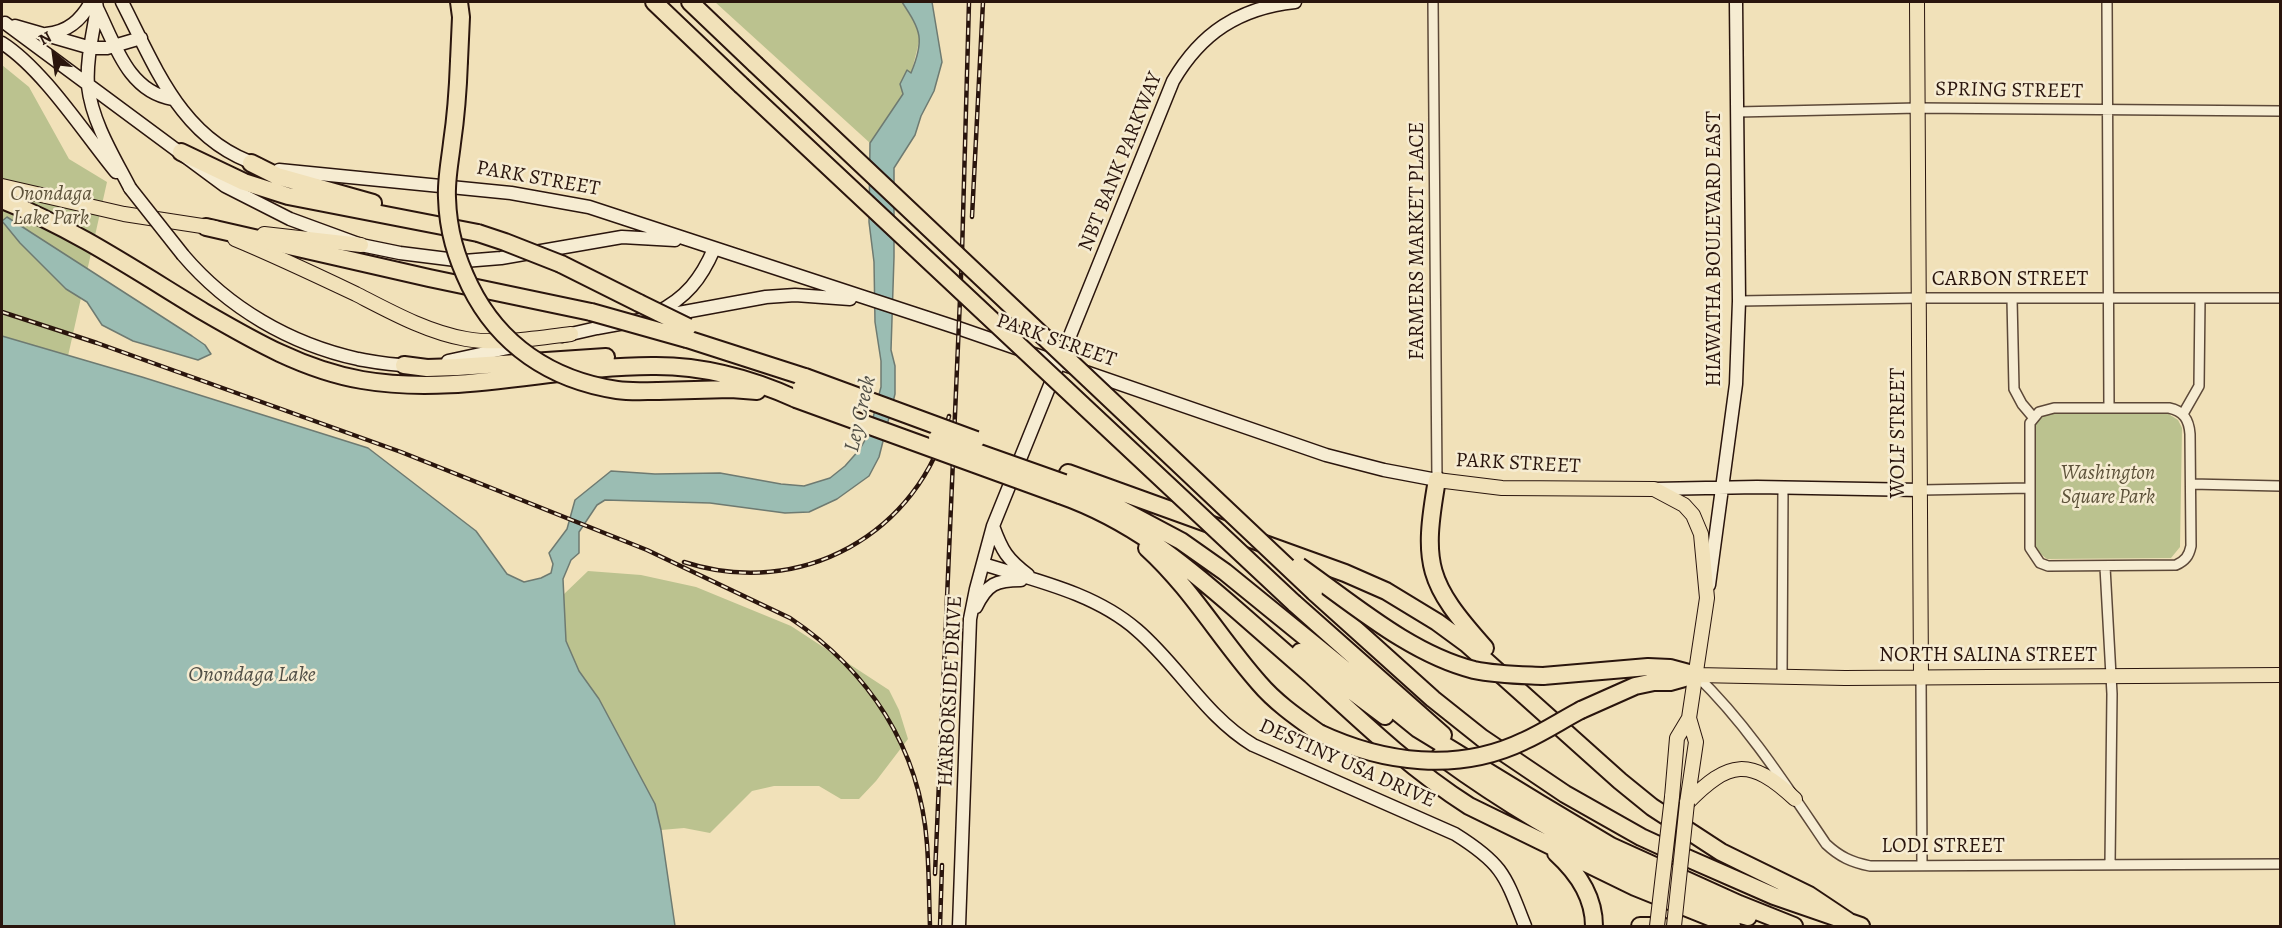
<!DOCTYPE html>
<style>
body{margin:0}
#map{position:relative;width:2282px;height:928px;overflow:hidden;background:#f1e1b9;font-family:Alegreya,serif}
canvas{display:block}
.frame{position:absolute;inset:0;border:3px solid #2a150d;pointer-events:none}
.north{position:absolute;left:24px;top:24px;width:60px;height:60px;-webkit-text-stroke:4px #f6ecd2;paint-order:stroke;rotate:331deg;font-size:16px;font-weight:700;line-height:24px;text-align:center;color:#2a150d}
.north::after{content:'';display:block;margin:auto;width:21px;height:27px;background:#2a150d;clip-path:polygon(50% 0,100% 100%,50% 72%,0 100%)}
</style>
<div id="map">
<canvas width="2282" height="928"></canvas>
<div class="frame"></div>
<div class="north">N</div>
</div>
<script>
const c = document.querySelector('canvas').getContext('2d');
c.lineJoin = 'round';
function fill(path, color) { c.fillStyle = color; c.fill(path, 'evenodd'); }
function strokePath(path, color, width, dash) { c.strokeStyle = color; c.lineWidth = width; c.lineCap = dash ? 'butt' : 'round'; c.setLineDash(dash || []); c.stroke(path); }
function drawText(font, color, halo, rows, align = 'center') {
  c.font = font + ' Alegreya,serif'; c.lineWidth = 5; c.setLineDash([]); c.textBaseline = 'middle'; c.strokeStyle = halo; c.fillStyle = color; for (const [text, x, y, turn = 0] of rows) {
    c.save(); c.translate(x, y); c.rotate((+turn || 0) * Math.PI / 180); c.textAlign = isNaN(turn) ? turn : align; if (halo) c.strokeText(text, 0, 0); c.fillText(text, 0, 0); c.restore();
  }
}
fill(new Path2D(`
 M715,2H902L921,34L911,74L907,70L903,94L870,143Z
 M2,65L29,87L69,159L107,182L68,356L2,336Z
 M2167,413L2178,420L2182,428L2180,547L2171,558L2047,559C2039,553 2035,550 2034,540L2036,424L2043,416L2052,414Z
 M588,571L641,575L696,587L791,626L889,690L899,710L908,739L876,781L859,799H841L819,786H774L752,791L710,833L684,828L661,830L655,804L599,699L579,671L566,641L563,595Z`), '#bbc28f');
const water = new Path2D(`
 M902,2H932L942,62L934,91L921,116L915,135L894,168V257L891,350L895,366V394L879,457L869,476L837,499L809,512L785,513L710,503L605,500L597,505L579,532V553L571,560L563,579L566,641L579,671L599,699L655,804L661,830L675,926H2V336L142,377L368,448L476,531L507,574L524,582L541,578L551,573L553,564L549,553L567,529L575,500L611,471L655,474L720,473L781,484L804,486L830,478L845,466L860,449L869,433L881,387V361L875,322L874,262L869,222L870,143L903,94L900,84L907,70L911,73C925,39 921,31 902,2Z
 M7,217L192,336L205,345L211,354L198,360L133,341L102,325L87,302L66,289L20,243L2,221Z`);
fill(water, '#9bbdb3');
strokePath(water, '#6e7a71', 1.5);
const street = new Path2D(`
 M1433,2L1437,480
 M2107,2L2109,408
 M1737,112L1918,108L2280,111
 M2012,299L2014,389L2022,404L2033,417
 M1739,301L1919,298H2280
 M2054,408H2169C2184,411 2189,420 2190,434L2191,546C2189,556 2185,561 2176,565L2048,566L2040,563L2030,548V423L2039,412Z
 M2183,414L2199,386L2200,298
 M2191,484L2280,486
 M1921,490L2029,488
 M2105,567L2112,694L2110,864
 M1696,675C1747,724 1786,785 1826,844C1840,857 1851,862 1870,866L2280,864
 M1782,676L1783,488
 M1921,678L1922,865`);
const secondary = new Path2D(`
 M96,2L97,8C93,33 86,61 88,86C92,122 114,157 130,188
 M122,2C156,68 182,141 259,165
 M97,8C115,44 128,92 173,99
 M5,23L225,186L290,219L361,245L400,253L464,261L501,258L622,237L675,240
 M15,26L91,48H107L141,38
 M46,34C68,32 81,20 91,2
 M2,43C43,69 84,133 116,172
 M279,170L511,193L589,207L961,329L1326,455L1384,470L1437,480
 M183,255C228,308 290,344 358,359C375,362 394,366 412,365
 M656,313C686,298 701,279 714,249
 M562,336L597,328L766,297L795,295L850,299
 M448,361L522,345
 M1654,489L1757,487L1921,490
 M993,526C1002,551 1007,559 1028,575
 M983,564C1034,580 1095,593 1137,630C1179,666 1205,716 1253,745L1455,834C1503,864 1505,875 1525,926
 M1709,585L1736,384L1739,301L1736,2
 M976,607C987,584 996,580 1021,580
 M959,926L970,619L976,589L993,526L1173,81C1201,33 1239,8 1295,2`);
const primary = new Path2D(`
 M1917,2L1921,678
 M2,186L124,214L215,228
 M264,234L361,245
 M235,239C276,256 316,275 356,294C391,312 427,332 466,339C500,345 536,338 571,334
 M1437,480L1502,488L1654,489L1684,505L1693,515L1701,534L1707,598L1689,718L1677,738L1672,797
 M1696,675L1845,678L2280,675
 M1687,803C1729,760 1750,757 1795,799
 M1687,803L1696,742L1689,718`);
const highway = new Path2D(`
 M459,2L461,17L459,61
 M654,2L741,85
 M690,2L755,64
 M181,152L244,182L288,196L478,233
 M251,163L277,176L373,203
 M2,200C73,228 138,272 204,312C254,341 304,370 362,380C460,397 558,365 656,366C705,366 752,379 796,399
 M206,227L429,278L591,312
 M561,264L639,303
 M687,339L805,377
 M404,365L427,368L457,367L606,357
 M658,391L731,389L757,391
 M1068,473L1345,573L1386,591L1437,622L1467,644L1620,781L1652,807L1721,852L1809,895L1848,921
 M1437,480C1422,565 1427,583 1485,648
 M1064,483L1102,499L1181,541L1225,572L1418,729L1539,803L1611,846L1739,904L1794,926
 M1060,495C1131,520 1183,563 1239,612C1263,633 1287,654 1311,675C1362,722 1411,769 1469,806L1635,887L1732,926
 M1147,548C1191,588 1220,639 1259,683C1276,703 1298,718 1319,733
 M1314,592L1433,699L1482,738L1565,794L1641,837L1678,854L1774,896L1861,926
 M1294,603L1443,735
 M1300,652L1385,716
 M1543,676L1648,667L1670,668L1696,675
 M1581,710L1635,686L1654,682H1670L1695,675
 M1440,756C1503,802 1570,842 1641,876C1676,892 1710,907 1748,917
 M1556,853C1578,873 1594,896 1594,926
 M1640,926H1662`);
strokePath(street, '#5c4838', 12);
strokePath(secondary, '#2a150d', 15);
strokePath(primary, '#2a150d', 16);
strokePath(highway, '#2a150d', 20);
strokePath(street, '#f6ecd2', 9);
strokePath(secondary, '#f6ecd2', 12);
strokePath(primary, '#f1e1b9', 14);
strokePath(highway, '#f1e1b9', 16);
const rail = new Path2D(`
 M972,217L983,2
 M2,312L97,343L401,452L647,550L790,618C869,671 920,748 927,844C929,872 929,899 930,926
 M684,562C800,600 920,534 949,416
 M935,874L962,253L969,2
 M940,926L942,865`);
strokePath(rail, '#2a150d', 4.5);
strokePath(rail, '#f6ecd2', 2, [7]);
const secondaryBridge = new Path2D(`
 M130,188L183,255`);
const primaryBridge = new Path2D(`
 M1657,926L1672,797
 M1674,926L1687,803`);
const highwayBridge = new Path2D(`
 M459,61C458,89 456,116 452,143C450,161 446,180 447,198C448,231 456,257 470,286C499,345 551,380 617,390C630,392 644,391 658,391
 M755,64L1314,592
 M741,85L1294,603
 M478,233L505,242L561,264
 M639,303L688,327
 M591,312L687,339
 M805,377L976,440
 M801,388L850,406
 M796,399L1060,495
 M937,438L1064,483
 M1299,566C1352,603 1410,654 1474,670C1497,675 1520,675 1543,676
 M1319,733C1383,763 1458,773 1524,741C1544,732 1562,720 1581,710`);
strokePath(secondaryBridge, '#2a150d', 15, []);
strokePath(primaryBridge, '#2a150d', 16, []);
strokePath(highwayBridge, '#2a150d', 20, []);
strokePath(secondaryBridge, '#f6ecd2', 12);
strokePath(primaryBridge, '#f1e1b9', 14);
strokePath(highwayBridge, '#f1e1b9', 16);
drawText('21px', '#2a150d', '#f6ecd2', [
 ["SPRING STREET",2009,91,1],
 ["NBT BANK PARKWAY",1121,162,-68],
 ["PARK STREET",538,179,10],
 ["FARMERS MARKET PLACE",1418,241,-90],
 ["HIAWATHA BOULEVARD EAST",1715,249,-90],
 ["CARBON STREET",2010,280],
 ["PARK STREET",1056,341,19],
 ["WOLF STREET",1899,433,-90],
 ["PARK STREET",1518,464,3],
 ["NORTH SALINA STREET",1988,656],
 ["HARBORSIDE DRIVE",951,691,-87],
 ["DESTINY USA DRIVE",1347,764,24],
 ["LODI STREET",1943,847]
]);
drawText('italic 21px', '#5d523a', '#f6ecd2', [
 ["Onondaga",51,195],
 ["Lake Park",51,219],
 ["Washington",2108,474],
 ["Square Park",2108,498]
]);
drawText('italic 22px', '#525047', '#f6ecd2', [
 ["Ley Creek",861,414,-77],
 ["Onondaga Lake",252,676]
]);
</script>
